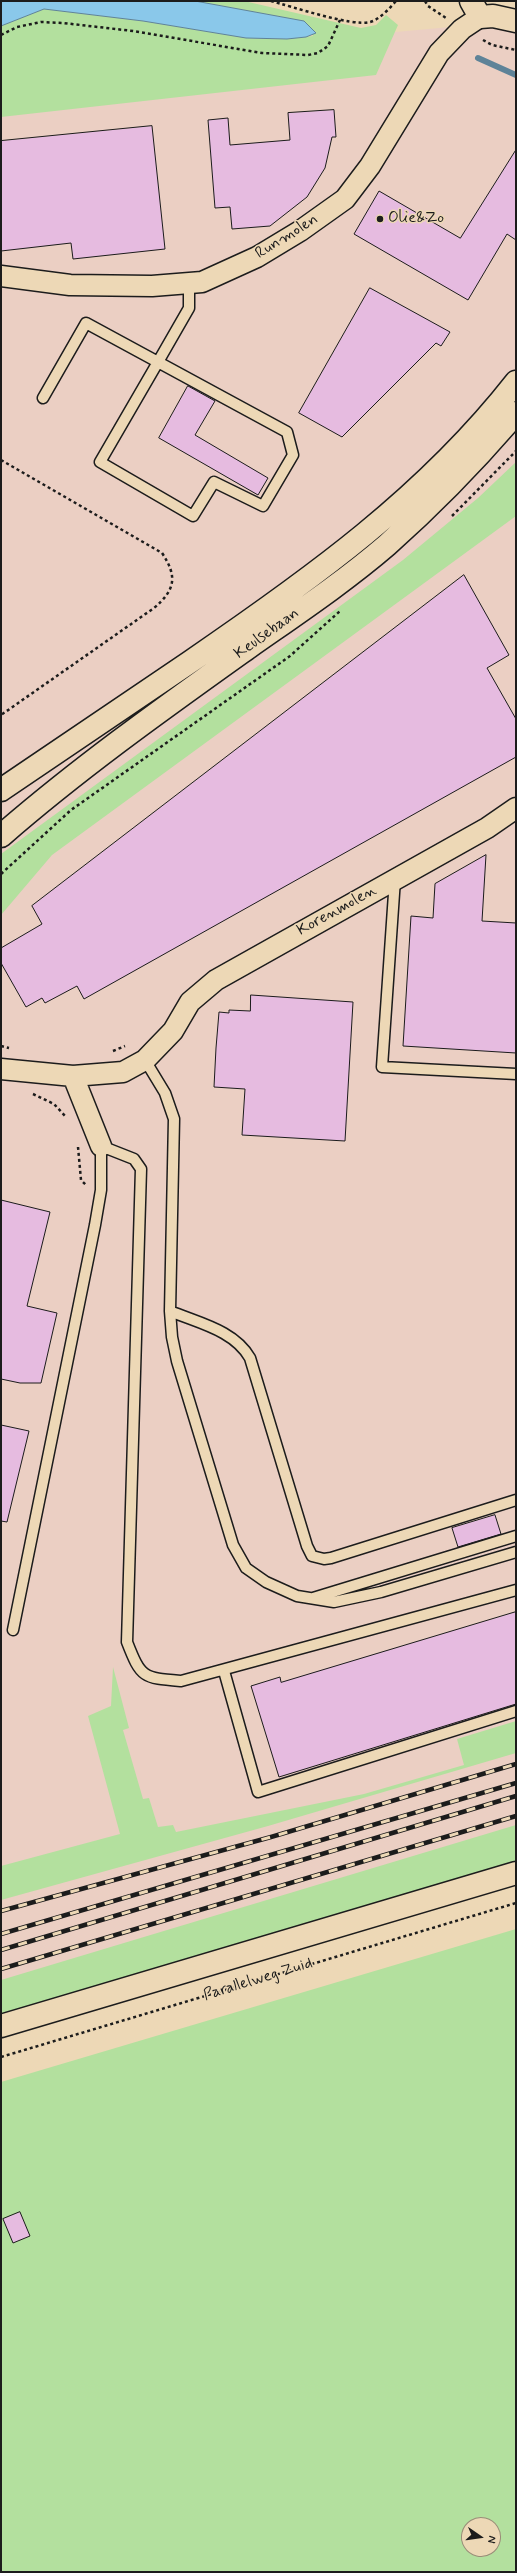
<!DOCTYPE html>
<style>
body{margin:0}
#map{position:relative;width:517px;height:2573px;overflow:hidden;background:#edd8b6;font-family:Mynerve,sans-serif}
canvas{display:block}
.frame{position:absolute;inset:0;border:2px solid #1c1c1c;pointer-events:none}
.north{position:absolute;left:461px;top:2517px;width:40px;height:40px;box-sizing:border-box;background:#edd8b6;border:1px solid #998d78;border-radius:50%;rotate:103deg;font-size:11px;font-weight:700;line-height:16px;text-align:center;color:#1c1c1c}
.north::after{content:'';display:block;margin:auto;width:14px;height:18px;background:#1c1c1c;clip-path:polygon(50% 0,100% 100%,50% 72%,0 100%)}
</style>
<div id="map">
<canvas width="517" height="2573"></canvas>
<div class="frame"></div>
<div class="north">N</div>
</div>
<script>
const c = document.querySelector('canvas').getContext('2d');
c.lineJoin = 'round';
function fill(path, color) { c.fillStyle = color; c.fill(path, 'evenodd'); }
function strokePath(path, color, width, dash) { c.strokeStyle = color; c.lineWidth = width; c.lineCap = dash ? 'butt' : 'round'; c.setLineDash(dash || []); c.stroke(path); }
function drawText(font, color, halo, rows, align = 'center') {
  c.font = font + ' Mynerve,sans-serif'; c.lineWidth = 3; c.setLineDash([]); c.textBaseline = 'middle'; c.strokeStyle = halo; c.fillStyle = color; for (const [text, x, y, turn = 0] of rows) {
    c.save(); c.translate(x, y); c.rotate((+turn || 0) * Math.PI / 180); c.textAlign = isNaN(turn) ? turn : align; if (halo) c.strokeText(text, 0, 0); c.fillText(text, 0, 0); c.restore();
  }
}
fill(new Path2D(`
 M516,21V1849L1,2002V68Z`), '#ebcfc3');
fill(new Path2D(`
 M195,1H244L361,28L376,25L386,15L398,25L376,75L1,117V26L44,9L143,21L246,38L287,39L313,36L304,21Z
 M516,462V516L52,855L1,915V854L403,560L478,498Z
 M113,1667L129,1728L123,1730L143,1799L149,1798L158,1827L173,1825L176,1832L364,1794L464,1765L457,1739L516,1721V1753L268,1826L1,1900V1866L120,1834L88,1716L111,1706Z
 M516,1825V1863L1,2016V1980Z
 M516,1929V2572H1V2082ZM469,2525H493V2549H469Z`), '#b3e09e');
const water = new Path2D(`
 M1,1H195L304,21L316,33L306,37L287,39L246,38L143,21L44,9L1,26Z`);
fill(water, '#8ac8ea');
strokePath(water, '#5e8398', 1);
strokePath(new Path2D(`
 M478,58L516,75`), '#5e8398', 6);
const building = new Path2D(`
 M334,110L336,137H332L325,168L307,197L270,226L232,229L230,207L215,208L208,120L228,118L230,145L290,140L288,113Z
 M152,126L165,249L73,259L71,243L1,251V141Z
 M516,150V240L507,234L468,300L354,234L379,191L460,238Z
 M370,288L450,332L441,346L436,343L342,437L299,413Z
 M188,386L215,401L195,435L268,478L258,495L159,438Z
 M464,575L509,655L487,668L516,719V757L84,999L77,986L45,1003L42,998L26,1007L1,963V948L42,924L32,906Z
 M486,855L482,921L516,923V1053L403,1046L411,916L433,918L435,884Z
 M251,995L353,1002L345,1141L242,1135L245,1089L214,1087L216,1048L219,1012L229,1013V1010L250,1011Z
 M1,1200L50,1212L27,1306L57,1313L41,1383H20L1,1379Z
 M1,1425L29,1431L7,1522L1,1521Z
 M495,1515L501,1534L458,1547L452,1528Z
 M516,1612V1704L279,1777L251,1686L280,1677L281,1682Z
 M20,2212L30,2236L13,2243L3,2219Z`);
fill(building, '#e6bbe0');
strokePath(building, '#1c1c1c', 1);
const service = new Path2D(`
 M43,398L86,323L287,432L293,455L263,506L214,482L193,516L100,462L158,362L189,308V283
 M395,879L382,1067L516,1074
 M145,1060L165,1093L174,1119L170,1311L172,1337L177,1361L233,1545L246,1568L266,1582L297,1596L334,1602L381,1592L516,1552
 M170,1311C198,1323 234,1330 250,1358L307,1546L312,1556L324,1559L331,1558L516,1500
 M313,1598L516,1536
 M13,1630L95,1225L101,1190V1146L134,1159L141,1169L127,1642C141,1678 143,1678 181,1681L516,1590
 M224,1671L258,1792L516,1711`);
const minor = new Path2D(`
 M1,276L70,285L152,286L202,282L257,257L300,231L345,199L370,166L439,53L462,29L480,17
 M1,1069L73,1076L123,1072L145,1060L173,1031L190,1002L216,980L487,828L516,808
 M73,1076L101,1146`);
const tertiary = new Path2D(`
 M471,1L480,17L493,16L516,21
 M1,2026L516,1873`);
const secondary = new Path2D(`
 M1,790C64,747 127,704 190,662C310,580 426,497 516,382
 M1,836C79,768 165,707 249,647C296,614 344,582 387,545C433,504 476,460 516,413`);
strokePath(service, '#1c1c1c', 13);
strokePath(minor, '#1c1c1c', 23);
strokePath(tertiary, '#1c1c1c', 25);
strokePath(secondary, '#1c1c1c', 25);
strokePath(new Path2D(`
 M271,1C290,6 353,27 370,22C379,20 390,8 396,1
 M425,1L428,6L446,18
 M1,35L17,27L41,22L63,23L133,31L262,53L308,55L318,53L328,46L340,20
 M483,40L492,45L516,50
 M1,460L162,553C178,577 175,590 154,608L1,715
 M452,516L516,451
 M1,874L71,810L290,656L340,611
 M1,1046L9,1048
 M113,1051L125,1046
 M33,1094L54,1104L66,1117
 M78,1147L81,1180L86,1185
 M1,2057L516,1903`), '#1c1c1c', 2.5, [3, 3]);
strokePath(service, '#edd8b6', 10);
strokePath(minor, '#edd8b6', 20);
strokePath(tertiary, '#edd8b6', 22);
strokePath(secondary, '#edd8b6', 22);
const rail = new Path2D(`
 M1,1911L271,1837L516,1764
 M1,1934L516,1783
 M1,1950L516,1796
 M1,1969L516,1816`);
strokePath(rail, '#1c1c1c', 4.5);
strokePath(rail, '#edd8b6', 3, [9]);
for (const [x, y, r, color] of [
 [380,219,4,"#1c1c1c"]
]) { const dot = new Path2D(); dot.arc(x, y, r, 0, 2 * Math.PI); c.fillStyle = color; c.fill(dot); strokePath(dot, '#edd8b6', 1.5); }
drawText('16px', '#1c1c1c', '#edd8b6', [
 ["Olie&Zo",388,219]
], 'left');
drawText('16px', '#1c1c1c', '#edd8b6', [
 ["Runmolen",287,237,-32],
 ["Keulsebaan",267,634,-36],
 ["Korenmolen",337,911,-29],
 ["Parallelweg Zuid",258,1980,-17]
]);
</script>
